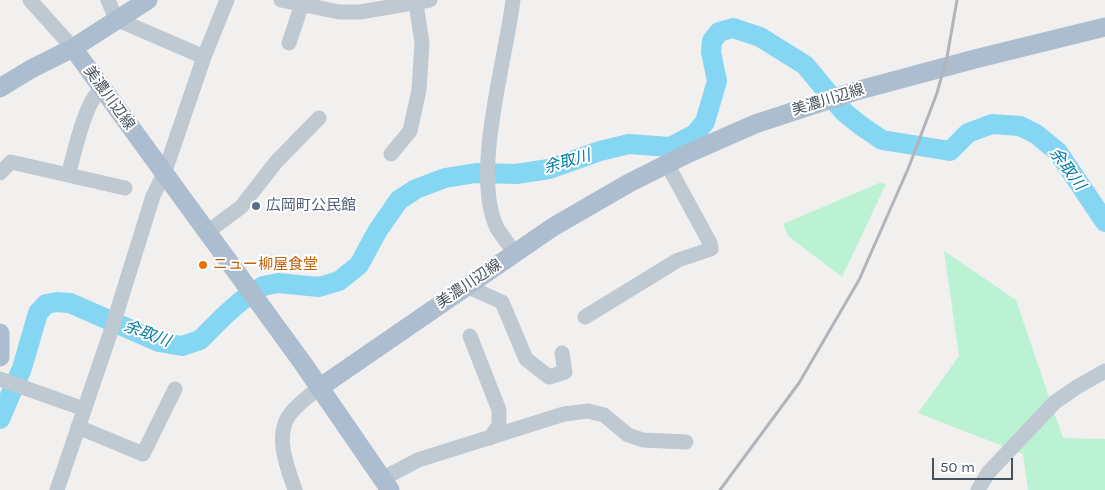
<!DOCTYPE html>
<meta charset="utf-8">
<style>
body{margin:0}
#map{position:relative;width:1105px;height:490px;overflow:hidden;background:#f2efef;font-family:Karla,sans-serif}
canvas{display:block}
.scale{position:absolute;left:932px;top:458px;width:81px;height:22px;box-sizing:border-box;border:2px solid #46525e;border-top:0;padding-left:6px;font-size:15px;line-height:18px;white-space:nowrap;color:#46525e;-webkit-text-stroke:4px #fff;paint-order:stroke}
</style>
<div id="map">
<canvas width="1105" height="490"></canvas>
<div class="scale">50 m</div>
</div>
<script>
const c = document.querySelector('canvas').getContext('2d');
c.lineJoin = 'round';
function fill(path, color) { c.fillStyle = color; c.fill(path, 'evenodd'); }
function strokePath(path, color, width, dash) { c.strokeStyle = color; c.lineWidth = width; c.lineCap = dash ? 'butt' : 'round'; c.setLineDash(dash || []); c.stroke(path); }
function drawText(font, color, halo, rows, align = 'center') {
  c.font = font + ' Karla,"Noto Sans JP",sans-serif'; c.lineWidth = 4; c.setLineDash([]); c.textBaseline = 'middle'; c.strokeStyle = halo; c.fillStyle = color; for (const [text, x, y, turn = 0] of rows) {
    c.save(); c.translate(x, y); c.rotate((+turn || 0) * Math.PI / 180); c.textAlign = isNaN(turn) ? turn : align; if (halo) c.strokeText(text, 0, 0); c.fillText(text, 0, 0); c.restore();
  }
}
fill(new Path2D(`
 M879,183L886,184L842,277L788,236L783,224Z
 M944,251L1016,300L1063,438L1105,439V490H1028L1023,454L918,413L959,356Z`), '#bbf2d4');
strokePath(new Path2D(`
 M0,419L22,368L38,313L46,304L57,302L70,303L159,342L182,346L200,340L225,315L241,301L263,286L278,283L319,287L339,281L359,265L378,230L399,200L416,189L445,178L476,173L516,174L549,169L600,151L629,144L670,147L695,134L705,122L717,81L711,52L712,41L719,32L733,28L760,37L805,65L844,112L860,125L882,140L950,151L968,133L992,124L1020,126L1036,134L1058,152L1105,222`), '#85d6f2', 20);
strokePath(new Path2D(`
 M30,0L73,48
 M108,0L116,19L204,57
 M281,0L339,12H360L430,0
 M513,0C506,60 471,174 497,228C502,236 509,245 515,253
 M289,43L302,4
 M102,88C84,103 75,152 68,175L125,188
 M391,154L410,131L419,90L422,43L416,3
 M0,173L11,162L68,175
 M206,233L241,207L276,162L319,118
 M466,286L502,302L526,359L549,377L565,372L562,353
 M585,317L678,260L711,249L710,243L667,164
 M470,336L499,410V425L490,438
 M0,379L84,409
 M78,427L143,454L175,389
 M382,479L418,460L564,414L588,411L604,415L628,435L643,440L686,442
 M57,490L111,331L153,196L164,174L204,57L227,0
 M295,490C288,469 275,439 288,417C295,406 309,396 319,388
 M978,490L988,473L1055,402L1077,387L1105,371`), '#bfc9d2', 15);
strokePath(new Path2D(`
 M73,48L302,362L390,490
 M0,88L31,69L73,48L148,0
 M0,333V357
 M319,388L553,227L629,183L687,154L755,124L856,91L975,59L1105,27`), '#adbdd0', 19);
strokePath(new Path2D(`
 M720,490L799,383L859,280L908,169L937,93L947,57L957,0`), '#b1b4ba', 3);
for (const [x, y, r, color] of [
 [256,206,5,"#5c6f8a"],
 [203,265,5,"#e8710a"]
]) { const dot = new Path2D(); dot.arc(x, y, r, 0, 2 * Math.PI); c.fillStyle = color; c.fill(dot); strokePath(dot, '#fff', 2); }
drawText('15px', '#46525e', '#fff', [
 ["美濃川辺線",109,98,54],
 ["美濃川辺線",828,100,-17],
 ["美濃川辺線",469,284,-34]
]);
drawText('15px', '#4e5e75', '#fff', [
 ["広岡町公民館",266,206]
], 'left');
drawText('15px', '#c56008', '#fff', [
 ["ニュー柳屋食堂",213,265]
], 'left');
drawText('italic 16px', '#047aa6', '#fff', [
 ["余取川",567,162,-16],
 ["余取川",1067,169,53],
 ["余取川",147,334,20]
]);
</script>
